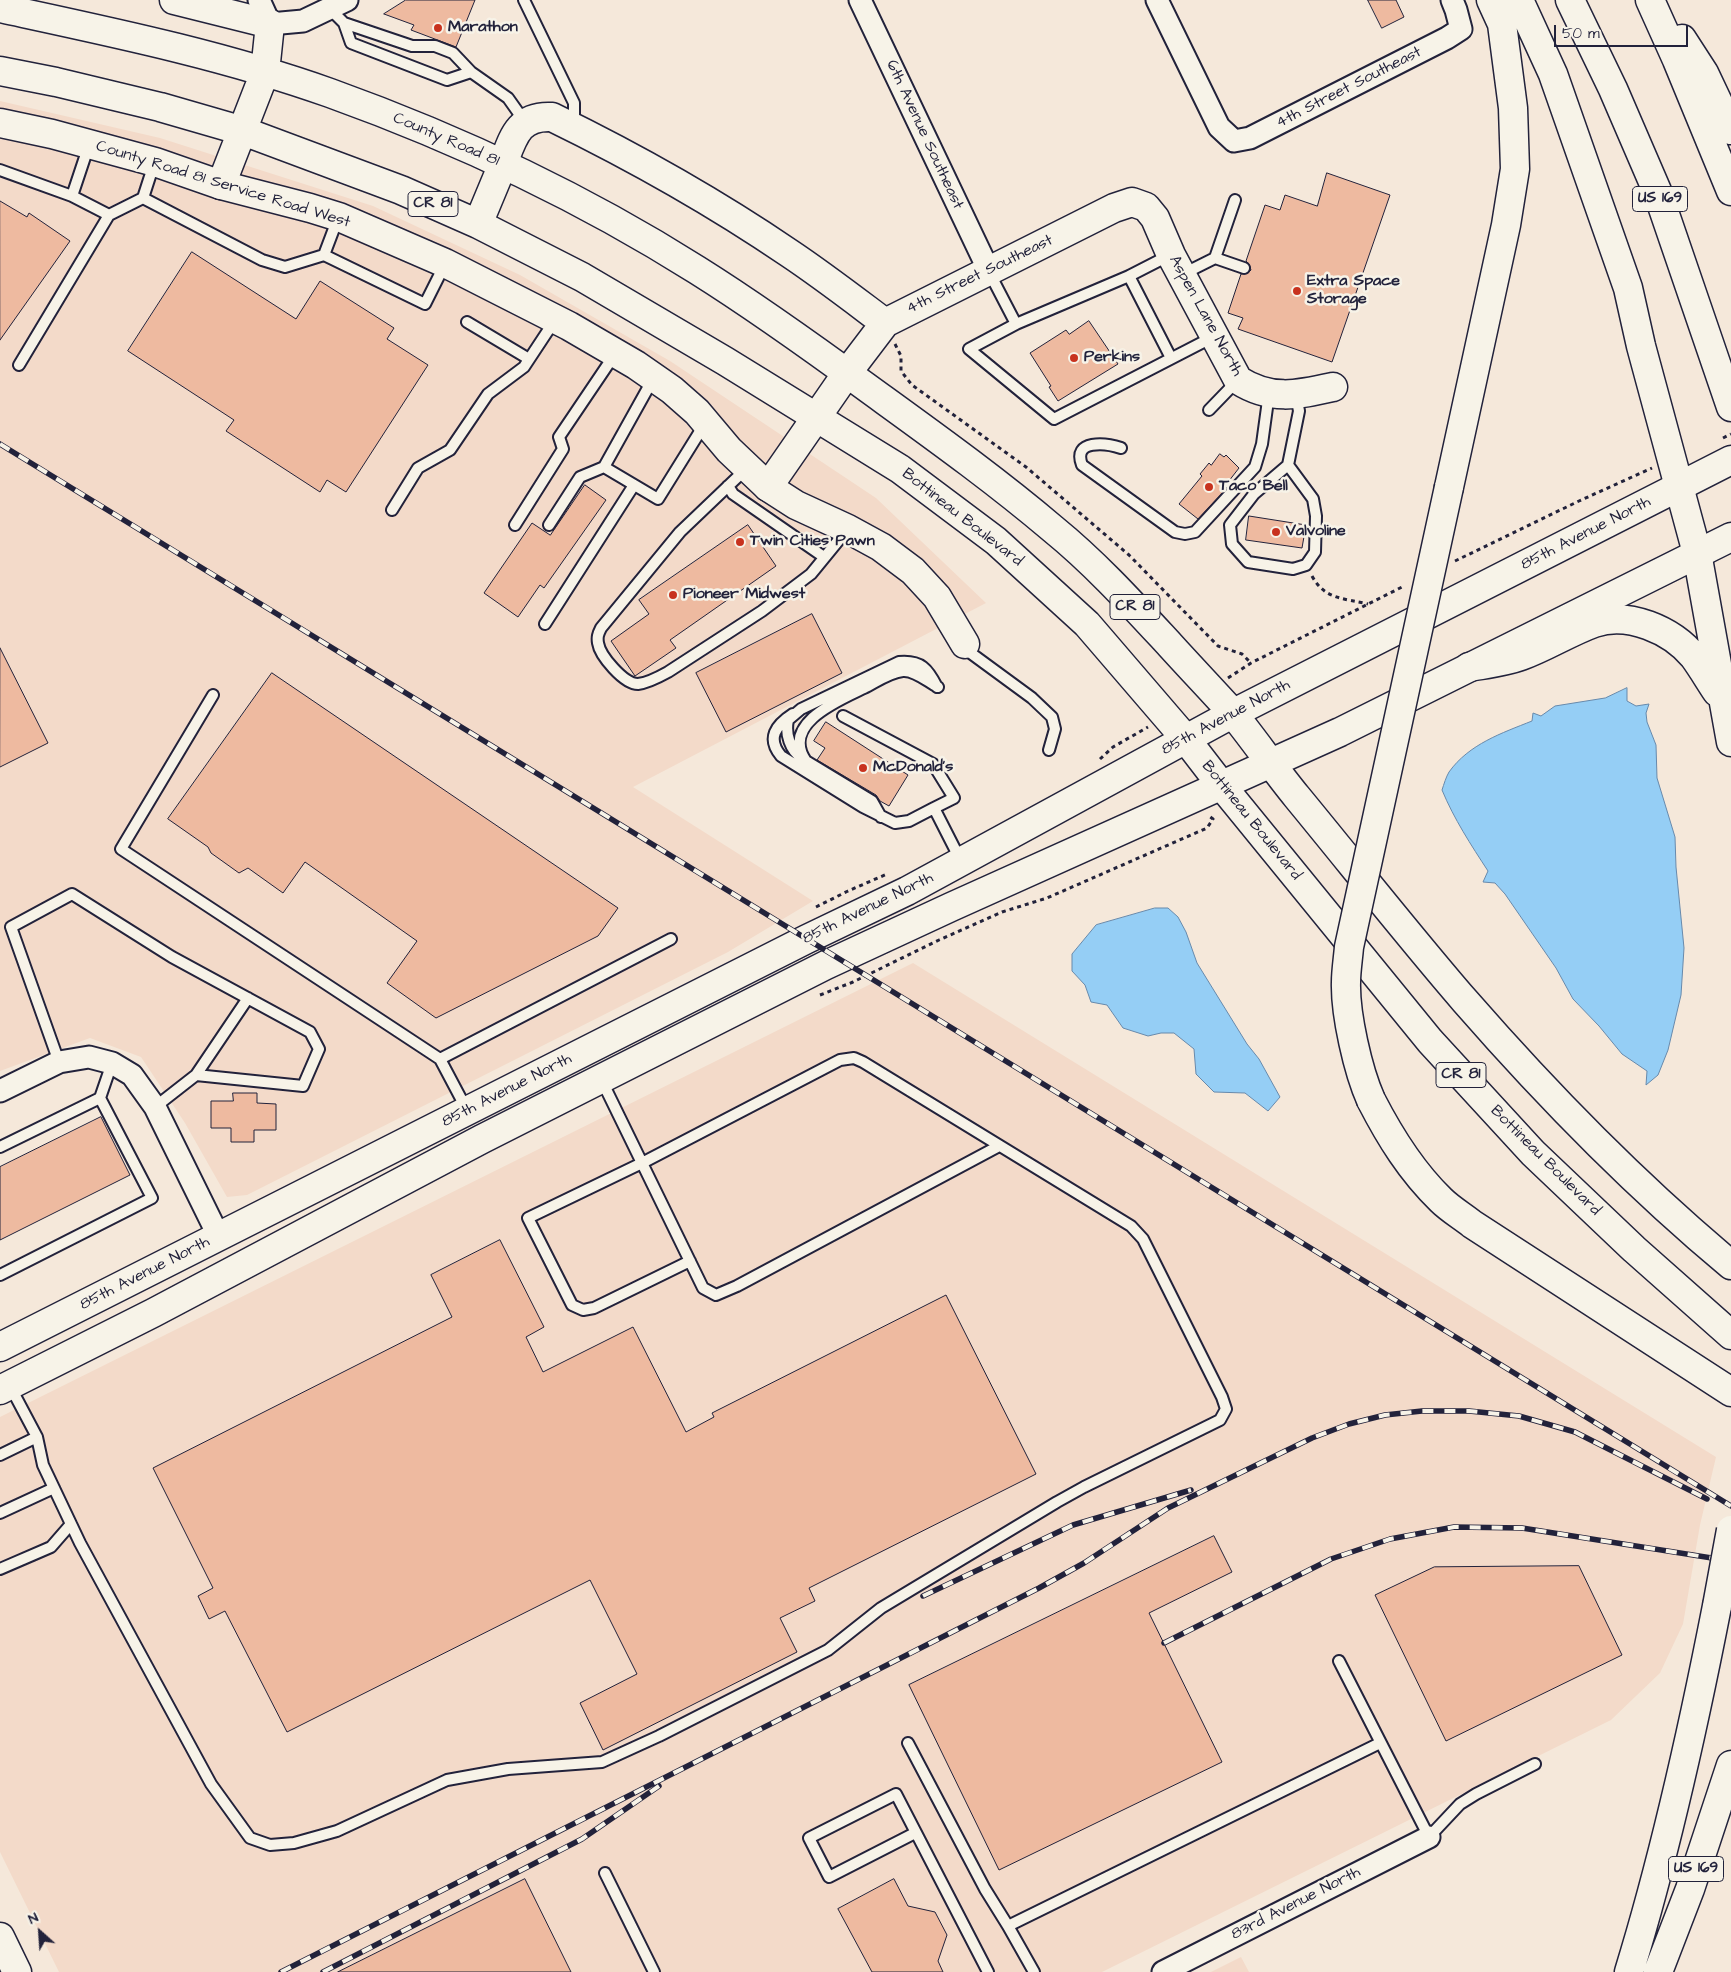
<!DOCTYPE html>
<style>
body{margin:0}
#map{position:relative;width:1731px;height:1972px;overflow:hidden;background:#f5e8da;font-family:"Architects Daughter",sans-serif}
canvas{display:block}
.north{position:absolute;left:15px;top:1907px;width:50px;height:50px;-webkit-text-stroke:4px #f7f3e8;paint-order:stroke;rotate:334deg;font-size:14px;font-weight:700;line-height:20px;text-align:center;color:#22223b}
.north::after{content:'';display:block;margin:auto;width:18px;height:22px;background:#22223b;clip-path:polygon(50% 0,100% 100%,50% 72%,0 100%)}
.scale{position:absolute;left:1554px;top:25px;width:134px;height:22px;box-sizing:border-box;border:2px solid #22223b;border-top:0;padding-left:6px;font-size:15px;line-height:18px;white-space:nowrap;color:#22223b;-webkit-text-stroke:4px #f7f3e8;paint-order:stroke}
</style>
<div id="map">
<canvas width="1731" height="1972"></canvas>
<div class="north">N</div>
<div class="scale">50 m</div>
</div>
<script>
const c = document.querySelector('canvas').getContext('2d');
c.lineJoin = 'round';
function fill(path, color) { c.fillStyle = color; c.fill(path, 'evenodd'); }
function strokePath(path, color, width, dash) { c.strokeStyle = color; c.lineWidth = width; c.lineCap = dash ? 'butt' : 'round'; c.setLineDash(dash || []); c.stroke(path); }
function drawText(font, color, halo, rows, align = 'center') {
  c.font = font + ' "Architects Daughter",sans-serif'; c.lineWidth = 5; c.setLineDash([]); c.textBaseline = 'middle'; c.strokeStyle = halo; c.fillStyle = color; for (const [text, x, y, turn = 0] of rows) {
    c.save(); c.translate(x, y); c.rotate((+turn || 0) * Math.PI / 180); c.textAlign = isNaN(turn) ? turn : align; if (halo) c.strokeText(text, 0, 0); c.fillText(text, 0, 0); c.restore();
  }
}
fill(new Path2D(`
 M0,101L160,138L373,206L520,275L670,361L876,498L986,603L633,787L813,901L728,952L247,1195L227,1197L185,1123L141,1057L90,1038L0,1071Z
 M913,963L1716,1457L1700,1525L1683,1624L1660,1673L1611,1720L1102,1972H59L0,1852V1417Z
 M1241,1957L1249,1972H1211Z`), '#f3dac9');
const water = new Path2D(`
 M1627,688V701L1636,706L1649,704L1646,713L1647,722L1656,745L1657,778L1675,837L1676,867L1684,948L1681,995L1668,1050L1658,1075L1646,1085L1647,1071L1622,1054L1599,1026L1573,999L1556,968L1505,894L1495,883L1483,882L1488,871C1471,845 1454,819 1442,790C1444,784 1446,777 1449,772C1469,744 1502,733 1532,721L1533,713L1541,716L1555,706L1605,698Z
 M1155,908H1168L1178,917L1186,932L1197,963L1247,1044L1259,1059L1280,1097L1268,1111L1245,1093L1214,1092L1196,1074L1194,1049L1174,1033H1161L1148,1036L1123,1028L1107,1005L1091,1002L1085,985L1072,971V954L1096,925Z`);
fill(water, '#95cef5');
strokePath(water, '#6789ab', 1);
const building = new Path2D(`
 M406,0H475L456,47L411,30L414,25L384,14Z
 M1368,0H1396L1404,17L1382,28Z
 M1327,173L1390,195L1332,362L1238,329L1243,318L1228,313L1241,274L1248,273L1251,270L1249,264L1246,261L1265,205L1280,210L1285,195L1317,206Z
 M0,201L27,217L29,213L70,241L0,340Z
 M192,252L296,319L320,281L394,328L387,339L428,365L346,492L327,480L320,492L226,431L234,420L128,351Z
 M1089,321L1118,364L1058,401L1049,387L1051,386L1030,353L1066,330L1069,334Z
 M1220,454L1224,457L1226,455L1239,468L1225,486L1227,488L1198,519L1179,504L1202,476L1200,474L1209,463L1211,465Z
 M585,485L606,500L544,588L540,585L518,617L484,593L532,523L550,535Z
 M1249,516L1306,525L1302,548L1246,540Z
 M748,525L776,566L670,640L676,648L635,676L611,641L649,614L639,600Z
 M812,614L842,673L726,732L696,673Z
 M0,648L48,743L0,767Z
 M272,673L618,908L598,936L436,1018L387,983L417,941L305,862L283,893L248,868L239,873L211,853L208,847L168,819Z
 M826,722L908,775L889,806L880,801L876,795L817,760L825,748L814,741Z
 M233,1093H257V1103L276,1104V1130H254V1142H231V1128H211V1101H233Z
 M101,1117L130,1175L0,1240V1167Z
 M500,1240L544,1327L526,1337L543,1372L633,1327L686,1432L714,1417L712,1413L946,1295L1036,1474L809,1588L815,1601L780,1618L797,1652L603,1750L580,1703L637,1674L590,1580L287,1732L225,1611L209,1619L198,1596L213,1588L153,1468L452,1317L431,1275Z
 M1214,1536L1232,1572L1149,1613L1222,1762L999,1870L909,1685Z
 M1579,1566L1622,1655L1446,1741L1375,1595L1434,1567Z
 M525,1879L571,1972H338Z
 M894,1879L908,1906L935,1912L947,1935L938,1961L943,1972H872L838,1909Z`);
fill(building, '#eebaa0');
strokePath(building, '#22223b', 1);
const lane = new Path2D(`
 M524,0L574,103V125
 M330,9L344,23L412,46H435L453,53L471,72
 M344,23L351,43L447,80L471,72L508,98L525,122
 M0,170L72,196L109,215
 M72,196L89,145
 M143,198L154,164
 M324,255L338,218
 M1215,258L1244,268
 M989,272L1016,324L1129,276L1170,255
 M1183,274L1215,258L1235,200
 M1129,276L1171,358
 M467,322L529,359
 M1016,324L969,349L1054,419L1213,337
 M19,365L109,215L143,198L262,260L285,267L324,255L425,304L445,264
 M653,379L604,467L658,499L704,425
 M1209,410L1237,381
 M1121,448C1106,443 1072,439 1082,465L1175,532L1185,534L1195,532L1255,467L1262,444L1269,393
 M1288,465L1313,499L1316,516L1315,552L1306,565L1293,569L1248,562L1232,544L1230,525L1254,494L1288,465L1299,411L1296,395
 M746,469L680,532L601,628C598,634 597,637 598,643C600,656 624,684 638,684C648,683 659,677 668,672L762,611L811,574L847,530
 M728,486L733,494L824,557
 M392,510L418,468L450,450L488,394L524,367L555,320
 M515,525L563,449L559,437L615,354
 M549,525L580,477L604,467
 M545,624L634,485
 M965,644L972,654L1032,698L1052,717L1055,729L1049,750
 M213,695L121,849L440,1059L467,1110
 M793,714C776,725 766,738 781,756L863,807L895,823L909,821L934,808
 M843,716L933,764L954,798L934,808L961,861
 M802,758C790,750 785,734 788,720L801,709L899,662C921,660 928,669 937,687
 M881,817L872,801L806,761C780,724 839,700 864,688C876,682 890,672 903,671C915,670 928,682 938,687
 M440,1059L671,939
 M59,1062L11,927L72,894L172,957L310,1032L319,1049L303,1086L196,1075L155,1107
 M196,1075L248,998
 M100,1098L112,1063
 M0,1147L100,1098L152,1198L0,1275
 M690,1261L594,1308L583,1310L572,1305L528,1218L642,1163L703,1288L716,1295L737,1286L999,1146
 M10,1386L37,1437L43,1465L80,1543L211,1784L250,1838L270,1845L294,1843L337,1831L447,1780L508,1769L602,1762L659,1736L828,1650L881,1608L1057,1502L1084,1487L1220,1420L1226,1409L1222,1397L1143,1239L1131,1226L863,1062L854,1058L840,1060L642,1163L601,1079
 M0,1455L37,1437
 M0,1513L54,1488
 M0,1569L51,1547L71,1524
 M1339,1661L1429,1837L1460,1804L1476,1794L1535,1764
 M908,1743L985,1889L1008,1926
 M915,1833L829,1877L809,1838L896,1794L988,1972
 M605,1873L654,1972
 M1034,1972L1008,1926L1380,1743`);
const street = new Path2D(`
 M259,0L270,24L303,21L347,0
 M860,0L989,271
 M1157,0L1219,127L1234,141L1250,138L1447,38L1461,29L1456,10L1452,0
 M0,1091L59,1062L89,1057L112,1063L132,1075L155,1107L219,1237
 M1163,1972L1429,1837`);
const secondary = new Path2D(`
 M174,0L270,24
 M0,123L52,134L155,162L221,185L310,208L339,217L445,263L569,326L636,365L672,390L697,412L729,450L768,487L796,505L848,529L881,547L913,571L937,597L965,644
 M503,164C513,138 518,115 552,117C634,157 714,202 789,253C822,275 853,299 885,323
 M847,373L885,323L1114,208L1132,202L1146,207L1155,218L1171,255L1238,380C1271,401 1297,395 1333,387
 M0,1347L807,939L907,891L1232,714L1731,460
 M0,1390L153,1313L482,1139L826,965L951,907L1340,732L1731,537
 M0,1937L17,1972`);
const highway = new Path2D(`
 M1519,0L1553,74L1628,288L1641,346L1697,553L1731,742
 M1570,0L1613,89L1657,191L1731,407
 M1650,0L1677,60L1731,191
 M0,8C111,32 223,55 330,93C458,139 583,198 697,270C756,307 813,348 869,389C931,434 994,479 1053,529C1096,564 1133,605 1170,645C1190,667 1210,688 1230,710C1253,738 1274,769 1297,797C1353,865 1408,935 1465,1001C1547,1095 1635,1185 1731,1265
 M1682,39L1704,73L1731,130
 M0,71L56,82L160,107L243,131L401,190L478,224L582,277L725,361L900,469L996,541L1087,624L1185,738L1222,786L1430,1041L1533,1153L1634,1249L1731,1335
 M221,185L265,72L270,24
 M478,224L503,164
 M768,487L847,373
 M1449,487L1506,225L1515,169L1513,108L1502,24L1491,0
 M1469,667C1486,664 1505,662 1521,656C1546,647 1569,632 1594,623C1628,611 1672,630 1694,657C1702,668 1709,680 1717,692
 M1371,1100C1390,1137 1411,1171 1441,1200C1450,1209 1462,1216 1472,1224L1731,1392
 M1629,1972C1666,1852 1693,1729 1717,1606
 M1658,1972L1690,1889L1731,1765`);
strokePath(lane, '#22223b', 14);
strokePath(street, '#22223b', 25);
strokePath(secondary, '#22223b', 31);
strokePath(highway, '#22223b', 31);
strokePath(new Path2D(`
 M895,344L901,356V371L912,385L1026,467L1129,555L1218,646L1242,654L1251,663
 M1723,438L1731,434
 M1455,561L1579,501L1652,468
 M1312,576C1325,600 1344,598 1368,604
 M1228,678L1251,663L1404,586
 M1100,759L1113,747L1148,727
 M816,907L848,891L887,874
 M820,995L853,982L939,940L1002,912L1047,898L1207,828L1213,819L1209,816`), '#22223b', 3, [4, 4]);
strokePath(lane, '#f7f3e8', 10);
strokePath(street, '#f7f3e8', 21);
strokePath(secondary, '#f7f3e8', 28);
strokePath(highway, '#f7f3e8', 28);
const rail = new Path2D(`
 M0,444L1731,1506
 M923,1596L1073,1525L1191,1490
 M1164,1643L1331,1559L1390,1539L1454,1527L1522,1528L1731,1561
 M281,1972L1039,1588L1084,1563L1168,1508L1312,1438L1349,1424L1385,1415L1422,1411H1469L1519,1416L1575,1432L1707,1499
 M323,1972L582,1839L659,1786`);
strokePath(rail, '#22223b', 5.5);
strokePath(rail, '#f7f3e8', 4, [11]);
const highwayBridge = new Path2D(`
 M1371,1100C1358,1071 1345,1014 1346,982C1346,971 1348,959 1349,947L1449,487
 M1717,1606L1731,1530`);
strokePath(highwayBridge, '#22223b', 31, []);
strokePath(highwayBridge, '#f7f3e8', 28);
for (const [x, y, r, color] of [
 [438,28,5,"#c8321e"],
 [1297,291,5,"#c8321e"],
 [1074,358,5,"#c8321e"],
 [1209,487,5,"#c8321e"],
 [1276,532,5,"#c8321e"],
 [740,542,5,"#c8321e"],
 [673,595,5,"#c8321e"],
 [863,768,5,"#c8321e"]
]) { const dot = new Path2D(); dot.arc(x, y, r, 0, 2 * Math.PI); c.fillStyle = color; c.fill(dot); strokePath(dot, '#f7f3e8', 2); }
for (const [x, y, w] of [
 [1660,199,55],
 [433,204,50],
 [1135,607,50],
 [1461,1075,50],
 [1696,1869,55]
]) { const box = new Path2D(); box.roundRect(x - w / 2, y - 12.5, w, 25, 4); c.fillStyle = '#f7f3e8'; c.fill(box); strokePath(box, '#22223b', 1); }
drawText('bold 15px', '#22223b', null, [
 ["US 169",1660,199],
 ["CR 81",433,204],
 ["CR 81",1135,607],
 ["CR 81",1461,1075],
 ["US 169",1696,1869]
]);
drawText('bold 16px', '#22223b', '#f7f3e8', [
 ["Marathon",448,28],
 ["Extra Space",1307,282],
 ["Storage",1307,300],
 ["Perkins",1084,358],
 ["Taco Bell",1219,487],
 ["Valvoline",1286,532],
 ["Twin Cities Pawn",750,542],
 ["Pioneer Midwest",683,595],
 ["McDonald's",873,768]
], 'left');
drawText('16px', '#22223b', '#f7f3e8', [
 ["4th Street Southeast",1349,88,-27],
 ["6th Avenue Southeast",924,135,65],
 ["County Road 81",446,140,23],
 ["County Road 81 Service Road West",223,185,17],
 ["4th Street Southeast",980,275,-26],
 ["Aspen Lane North",1205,316,61],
 ["Bottineau Boulevard",962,518,38],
 ["85th Avenue North",1586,534,-27],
 ["85th Avenue North",1226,718,-28],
 ["Bottineau Boulevard",1251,821,51],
 ["85th Avenue North",868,909,-26],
 ["85th Avenue North",507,1091,-27],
 ["Bottineau Boulevard",1545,1161,45],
 ["85th Avenue North",145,1274,-27],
 ["83rd Avenue North",1296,1904,-27]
]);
</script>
